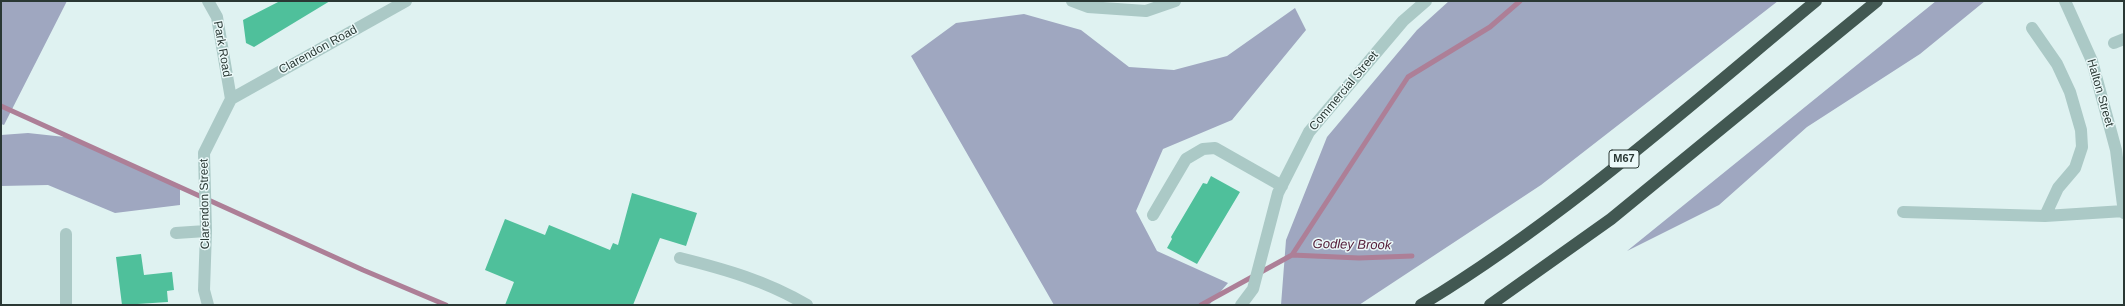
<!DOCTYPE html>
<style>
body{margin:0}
#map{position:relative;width:2125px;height:306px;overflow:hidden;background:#dff2f1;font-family:Helvetica,sans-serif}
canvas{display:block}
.frame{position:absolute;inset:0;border:2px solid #2a3834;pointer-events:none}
</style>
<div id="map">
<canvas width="2125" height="306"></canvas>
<div class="frame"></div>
</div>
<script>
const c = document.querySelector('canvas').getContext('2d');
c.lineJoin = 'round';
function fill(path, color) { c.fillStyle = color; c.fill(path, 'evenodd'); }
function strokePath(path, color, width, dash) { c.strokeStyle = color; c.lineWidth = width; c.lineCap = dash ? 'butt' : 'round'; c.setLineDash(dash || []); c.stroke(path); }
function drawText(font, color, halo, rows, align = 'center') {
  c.font = font + ' Helvetica,sans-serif'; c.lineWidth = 3; c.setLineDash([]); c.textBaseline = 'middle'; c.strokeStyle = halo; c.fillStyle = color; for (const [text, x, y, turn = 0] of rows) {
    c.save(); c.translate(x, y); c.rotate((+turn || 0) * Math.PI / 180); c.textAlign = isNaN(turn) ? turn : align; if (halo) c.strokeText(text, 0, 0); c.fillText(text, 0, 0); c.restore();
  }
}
fill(new Path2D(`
 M1,1H67L4,125L1,124Z
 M1449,1H1778L1541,185L1359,305H1281L1286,240L1327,137L1417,30Z
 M1936,1H1985L1920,54L1807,127L1719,205L1627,251Z
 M1295,8L1306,30L1232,120L1163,149L1136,211L1157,251L1228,283L1209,305H1054L911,56L956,23L1024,14L1081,30L1129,67L1174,70L1227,56Z
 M28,133L74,138L180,185V205L115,213L48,185L1,186V135Z`), '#9fa7c0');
strokePath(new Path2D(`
 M1,106L363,270L446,305
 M1292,255L1359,258L1412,256
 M1201,305L1292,255L1408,77L1490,27L1520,1`), '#ad7f97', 5);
fill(new Path2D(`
 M280,1H330L254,47L246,43L243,20Z
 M1211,176L1240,192L1197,264L1167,248L1172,239L1171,237L1203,183L1207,184Z
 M632,193L697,213L686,246L660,238L633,305H505L514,282L485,270L505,219L545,235L549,225L610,250L613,243L618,245Z
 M141,254L144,275L172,272L174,290L167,291L168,302L122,305L116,257Z`), '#4fc09b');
strokePath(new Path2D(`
 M208,1L217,17L231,99
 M1072,1L1088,7L1146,11L1175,1
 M2065,1L2092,61L2116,150L2124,213
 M2032,28L2057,64L2070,92L2081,130L2082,147L2075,168L2058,188L2045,216
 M2114,43L2124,39
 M231,99L406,1
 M1903,212L2045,216L2124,211
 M1153,215L1186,159L1203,149L1215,148L1282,186
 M176,233L206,231
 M680,258C724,269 767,281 807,305
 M66,305V234
 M208,305L204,290L206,231L204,153L231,99
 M1241,305L1253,289L1278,193L1309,132L1403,21L1426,1`), '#abc9c6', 12);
strokePath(new Path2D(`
 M1421,305C1563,219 1689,106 1816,1
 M1490,305L1611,219L1877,1`), '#425852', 12);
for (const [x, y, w] of [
 [1624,159,30]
]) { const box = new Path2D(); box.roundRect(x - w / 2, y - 9, w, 18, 3); c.fillStyle = '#ebf9f9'; c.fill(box); strokePath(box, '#2a3834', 1); }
drawText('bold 11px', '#2a3834', null, [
 ["M67",1624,159]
]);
drawText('12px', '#2a3834', '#ebf9f9', [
 ["Park Road",222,49,80],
 ["Clarendon Road",318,50,-29],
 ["Commercial Street",1344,91,-50],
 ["Halton Street",2100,93,74],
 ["Clarendon Street",205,204,-91]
]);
drawText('italic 13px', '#57213c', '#ebf9f9', [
 ["Godley Brook",1352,245,1]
]);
</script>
